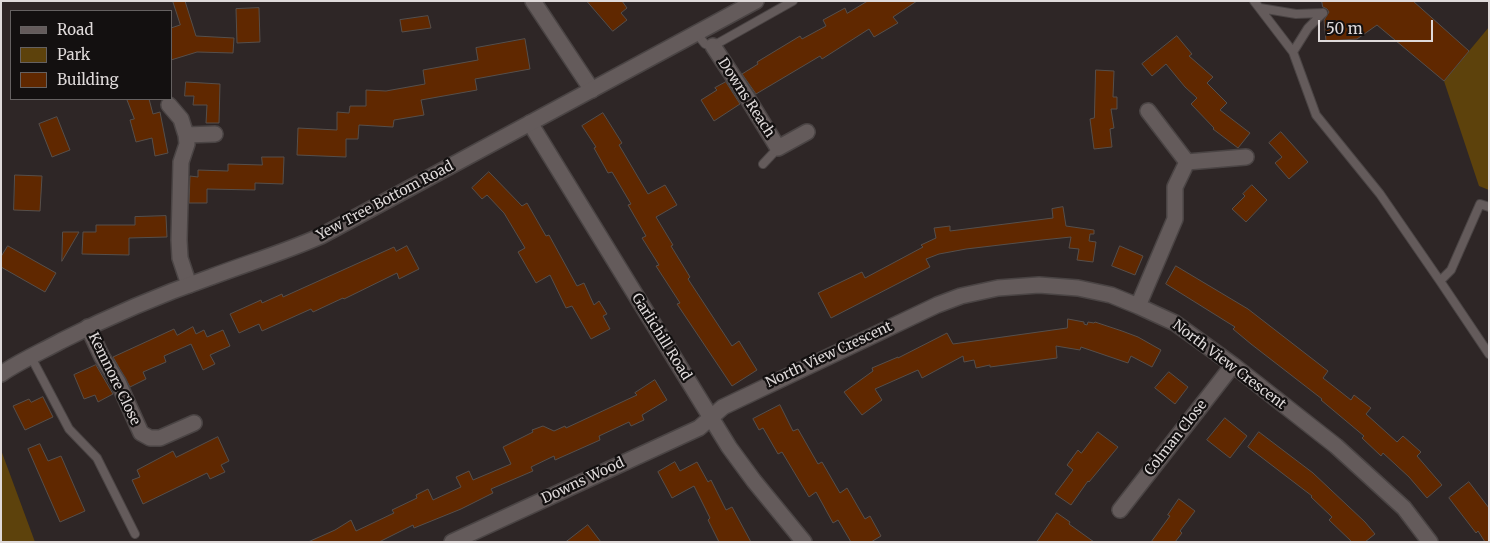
<!DOCTYPE html>
<style>
body{margin:0}
#map{position:relative;width:1490px;height:543px;overflow:hidden;background:#2e2626;font-family:Merriweather,serif}
canvas{display:block}
.frame{position:absolute;inset:0;border:2px solid #dfdada;pointer-events:none}
.legend{position:absolute;left:10px;top:10px;width:162px;height:90px;box-sizing:border-box;background:#131010;border:1px solid #656161;margin:0;padding:6px 9px;list-style:none;font-size:15px;color:#dfdada}
.legend li{display:flex;align-items:center;gap:10px;height:25px}
.legend b{width:25px;border:1px solid #656161}
.scale{position:absolute;left:1318px;top:20px;width:115px;height:22px;box-sizing:border-box;border:2px solid #dfdada;border-top:0;padding-left:6px;font-size:15px;line-height:18px;white-space:nowrap;color:#dfdada;-webkit-text-stroke:4px #131010;paint-order:stroke}
</style>
<div id="map">
<canvas width="1490" height="543"></canvas>
<div class="frame"></div>
<ul class="legend">
<li><b style="height:6px;background:#645b5b"></b>Road</li>
<li><b style="height:14px;background:#5d420c"></b>Park</li>
<li><b style="height:14px;background:#602800"></b>Building</li>
</ul>
<div class="scale">50 m</div>
</div>
<script>
const c = document.querySelector('canvas').getContext('2d');
c.lineJoin = 'round';
function fill(path, color) { c.fillStyle = color; c.fill(path, 'evenodd'); }
function strokePath(path, color, width, dash) { c.strokeStyle = color; c.lineWidth = width; c.lineCap = dash ? 'butt' : 'round'; c.setLineDash(dash || []); c.stroke(path); }
function drawText(font, color, halo, rows, align = 'center') {
  c.font = font + ' Merriweather,serif'; c.lineWidth = 4.5; c.setLineDash([]); c.textBaseline = 'middle'; c.strokeStyle = halo; c.fillStyle = color; for (const [text, x, y, turn = 0] of rows) {
    c.save(); c.translate(x, y); c.rotate((+turn || 0) * Math.PI / 180); c.textAlign = isNaN(turn) ? turn : align; if (halo) c.strokeText(text, 0, 0); c.fillText(text, 0, 0); c.restore();
  }
}
fill(new Path2D(`
 M1489,27V190L1479,186L1444,81Z
 M1,450L35,542H1Z`), '#5d420c');
const building = new Path2D(`
 M173,1H185L196,36L234,38L233,53L197,52L171,60V28L180,25Z
 M587,1H622L627,8L621,13L627,20L613,31Z
 M868,1H917L893,17L898,23L874,37L869,29L822,59L820,56L756,94L742,74L758,64L757,62L800,36L802,39L826,26L823,20L845,8L847,13Z
 M1322,1H1413L1469,51L1444,81L1377,25L1357,39L1326,41L1324,20L1329,12L1327,9L1323,7Z
 M259,8L260,42L237,43L236,9Z
 M428,16L431,28L402,32L400,20Z
 M1177,36L1192,54L1189,56L1213,77L1207,83L1227,103L1220,110L1250,133L1238,148L1213,129L1214,128L1191,104L1197,98L1185,87L1166,64L1152,76L1142,64Z
 M525,39L530,69L475,79L477,90L421,100L424,115L394,120L393,127L359,125L358,139H346V157L297,155L298,128L337,130V112L349,113L350,106H366V90L386,91L425,84L423,70L478,60L476,48Z
 M1096,70L1114,71L1113,97H1117V109H1111L1114,128L1110,129L1112,147L1094,149L1090,119L1094,118Z
 M186,82L220,84L219,123H206L207,105H193L194,96H185Z
 M726,82L740,104L714,121L701,100L717,90L715,88Z
 M127,99H149L153,114L160,112L168,153L155,156L152,138L136,142L130,120L134,119Z
 M603,113L622,143L619,145L648,194L665,185L677,205L656,217L673,245L671,246L690,277L688,279L732,346L739,341L757,370L732,386L677,304L680,303L656,266L659,265L642,238L646,236L628,205L631,204L612,172L608,173L594,148L596,147L582,126Z
 M57,117L70,150L52,157L39,124Z
 M1281,132L1308,162L1289,179L1275,163L1282,157L1269,143Z
 M262,157H284L283,184L255,183V190L207,189V203H189L190,176L198,177V170L228,171V164L262,165Z
 M489,172L522,206L527,203L546,236L549,235L577,286L584,283L594,305L599,301L607,314L603,316L610,329L591,339L572,306L566,308L550,275L536,283L518,252L525,248L504,213L487,195L482,199L472,188Z
 M15,175L42,176L40,211L14,210Z
 M1252,185L1267,200L1246,222L1232,209L1245,196L1243,194Z
 M1063,207L1066,226L1094,230V234H1090L1089,241L1096,242L1093,262L1077,260L1079,249L1069,248L1071,237L1042,240L966,249L939,254L926,259L930,267L831,318L818,293L862,272L865,278L923,247L921,245L936,238L934,228L950,226V231L1053,218L1052,209Z
 M166,216L167,237L129,238V255L82,254L83,232H96V225H135V217Z
 M63,232H79L62,261Z
 M8,246L56,273L45,292L1,267V257Z
 M407,246L419,269L399,279L397,273L344,299L343,298L313,312L311,309L262,331L259,324L239,333L230,314L261,300L262,303L282,294L283,297L394,247L396,251Z
 M1120,246L1143,256L1135,275L1112,266Z
 M1176,266L1248,309L1328,371L1323,378L1351,400L1354,395L1371,408L1366,414L1397,442L1403,436L1421,452L1417,456L1442,485L1427,498L1409,477L1383,453L1381,456L1362,438L1364,436L1321,400L1322,399L1251,344L1233,329L1235,327L1166,284Z
 M1068,319L1084,322V324L1087,325L1088,322L1094,323L1095,322L1122,331L1138,337L1161,350L1152,367L1131,356L1128,363L1081,347L1080,350L1056,346L1057,358L990,367V365L976,368L974,360L964,362L963,356L922,378L918,370L875,389L882,400L862,415L844,392L873,371L872,368L898,357V358L947,333L953,344L1067,328Z
 M193,327L196,334L204,330L207,337L223,330L230,346L210,355L215,364L203,370L191,344L164,356L166,362L143,372L146,379L130,387L113,357L174,329L177,335Z
 M96,365L113,394L98,402L95,395L84,399L74,375Z
 M1169,372L1188,387L1175,404L1155,388Z
 M655,380L667,400L642,415L644,420L631,426L629,422L599,436L600,440L555,460L554,456L531,467L533,471L491,489L493,493L461,509L414,528L413,525L379,542H308L335,530L351,520L356,531L394,513L392,510L417,498L416,495L428,489L433,500L461,487L456,477L469,471L473,480L511,464L503,447L533,432L532,430L543,426L554,431L565,426L566,428L637,395L635,393Z
 M43,397L53,417L25,430L13,406L29,399L31,402Z
 M780,405L793,431L798,429L818,464L822,462L840,493L847,488L865,519L870,516L881,536L871,542H851L838,520L833,523L816,492L809,497L782,452L778,454L763,428L759,430L753,419Z
 M1225,418L1247,436L1230,458L1207,440Z
 M1098,432L1118,447L1089,482L1088,481L1071,505L1055,494L1073,470L1067,465L1078,450L1081,453Z
 M1259,432L1313,473L1365,522L1375,534L1365,542H1352L1329,520L1332,517L1311,497L1312,496L1248,447Z
 M218,437L229,461L221,465L225,472L210,479L207,473L143,504L132,480L140,477L137,470L173,451L176,457Z
 M40,444L48,461L61,456L85,511L60,522L28,449Z
 M675,462L680,471L697,462L708,482L711,480L726,510L732,507L751,542H719L708,520L710,518L694,486L672,498L658,472Z
 M1469,482L1489,508V542H1485L1478,531L1476,533L1449,498Z
 M1179,499L1195,511L1180,531L1182,533L1175,542H1151L1170,516L1168,515Z
 M1057,513L1070,522L1069,524L1094,542H1037Z
 M588,525L601,542H566Z`);
fill(building, '#602800');
strokePath(building, '#564f4b', 1);
const lane = new Path2D(`
 M1254,1L1293,52L1316,115L1380,194L1440,281L1489,354
 M1260,8L1296,14L1323,13
 M697,34L705,44L713,46L793,1
 M1293,52L1308,28L1323,13
 M763,164L778,148
 M1440,281L1451,270L1480,204L1489,207
 M31,357L69,429L97,458L135,534`);
const street = new Path2D(`
 M533,1L592,90
 M713,46L748,99L778,148L807,132
 M169,105L181,119L186,135
 M1148,111L1187,162L1246,157
 M530,123L729,447L754,481L804,542
 M189,285L180,258L179,240L181,162L187,144L186,135L215,134
 M1138,306L1175,219V187L1187,162
 M88,327L102,357L118,382L141,433L150,438H160L194,423
 M1120,510L1233,365
 M452,542L699,428L723,407L937,305L961,296L998,288L1039,285L1078,288L1111,295L1138,306L1175,323L1233,365L1336,446L1404,508L1430,542`);
const secondary = new Path2D(`
 M1,374C20,361 41,352 61,341C110,316 159,295 211,277C248,263 285,252 321,236L756,1`);
strokePath(lane, '#4a4444', 10);
strokePath(street, '#4a4444', 18);
strokePath(secondary, '#4a4444', 18);
strokePath(lane, '#645b5b', 8);
strokePath(street, '#645b5b', 15);
strokePath(secondary, '#645b5b', 15);
drawText('14px', '#dfdada', '#131010', [
 ["Downs Reach",746,98,57],
 ["Yew Tree Bottom Road",385,201,-28],
 ["Garlichill Road",661,337,58],
 ["North View Crescent",829,355,-25],
 ["North View Crescent",1229,365,37],
 ["Kemnore Close",114,379,64],
 ["Colman Close",1176,438,-52],
 ["Downs Wood",583,481,-25]
]);
</script>
